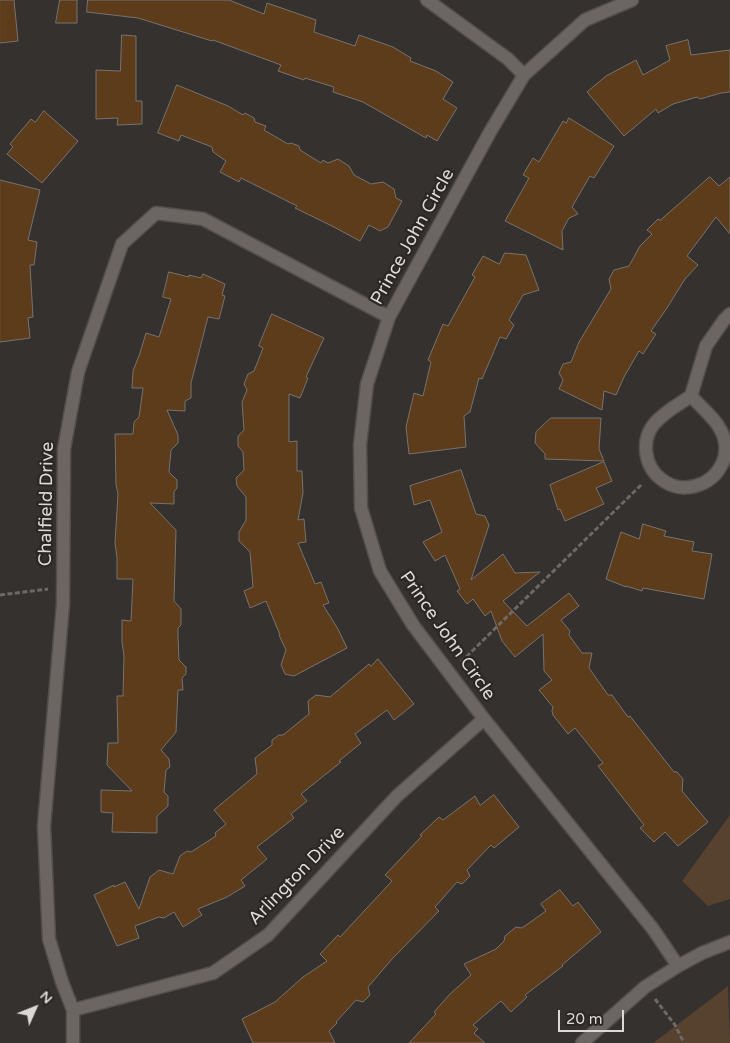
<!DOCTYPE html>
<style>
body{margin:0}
#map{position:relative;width:730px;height:1043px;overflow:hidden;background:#35312e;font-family:"Varela Round",sans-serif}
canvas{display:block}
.north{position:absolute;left:10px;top:983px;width:50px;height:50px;-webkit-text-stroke:4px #2b2724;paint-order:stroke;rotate:46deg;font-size:14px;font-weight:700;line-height:20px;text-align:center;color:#dbd8d6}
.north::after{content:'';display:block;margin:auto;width:18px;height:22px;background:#dbd8d6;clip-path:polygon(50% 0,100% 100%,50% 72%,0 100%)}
.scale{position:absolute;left:558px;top:1010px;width:66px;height:22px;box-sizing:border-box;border:2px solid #dbd8d6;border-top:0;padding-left:6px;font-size:15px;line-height:18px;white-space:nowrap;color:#dbd8d6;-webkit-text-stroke:4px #2b2724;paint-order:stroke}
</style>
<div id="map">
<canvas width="730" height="1043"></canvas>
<div class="north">N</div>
<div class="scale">20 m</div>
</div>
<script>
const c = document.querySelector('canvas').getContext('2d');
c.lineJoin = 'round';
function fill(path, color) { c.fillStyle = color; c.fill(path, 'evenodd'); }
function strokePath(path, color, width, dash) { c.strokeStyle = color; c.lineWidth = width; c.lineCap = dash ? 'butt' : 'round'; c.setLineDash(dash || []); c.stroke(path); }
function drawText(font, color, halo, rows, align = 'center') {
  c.font = font + ' "Varela Round",sans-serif'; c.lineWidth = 4.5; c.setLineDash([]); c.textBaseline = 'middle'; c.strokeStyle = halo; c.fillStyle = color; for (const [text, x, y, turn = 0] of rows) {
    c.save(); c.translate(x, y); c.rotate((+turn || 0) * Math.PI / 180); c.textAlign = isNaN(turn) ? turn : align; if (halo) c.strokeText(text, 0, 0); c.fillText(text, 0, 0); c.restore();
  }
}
fill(new Path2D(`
 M730,815V899L708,906L682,881Z
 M728,986L730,1043H653Z`), '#57412f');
const building = new Path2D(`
 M0,0H14L18,41L0,43Z
 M60,0H77V23H56Z
 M88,0H229L264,14L267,3L316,20L314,32L355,46L359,35L393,47L411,58L410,61L436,71L453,82L443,99L457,108L437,141L427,135L426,138L363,102L333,92L334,87L305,78L304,80L278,71L281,65L213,40L212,41L138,18L87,12Z
 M122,35L136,36V101H142V124L117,125L118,118L96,119V70L120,71Z
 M688,40L691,55L730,50V92L721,93L700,99L697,97L673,104L658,113L656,109L624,136L587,92L606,76L636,60L643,75L670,60L666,46Z
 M177,85L228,106L243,115L245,113L254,118L255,122L266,126L264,130L288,144L291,143L299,146L300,150L321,163L323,160L328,163L338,159L349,166L354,175L371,184L383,182L394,189L396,198L402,201L388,227L380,231L369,225L360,241L330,225L295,208L297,206L241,178L239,182L220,172L226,161L213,152L212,147L181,135L179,141L158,133Z
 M44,111L78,141L42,183L7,154L13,147L10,144L31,119L35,122Z
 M569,118L614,146L594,178L590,176L572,207L578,214L569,218L562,231L563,250L505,221L529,178L523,175L533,158L539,162L563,121L566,123Z
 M710,177L719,186L730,177V234L716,217L687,256L698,265L685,279L667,308L651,331L656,334L643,354L639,351L624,377L616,395L604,391L602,410L559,389L563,380L559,373L563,364L571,362L579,342L611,289L609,279L614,270L629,266L640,246L652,234L647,230L658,219L660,220Z
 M0,180L40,190L28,240L37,242L34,265H30L33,317L28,318L30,338L0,342Z
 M505,253L526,255L539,290L523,295L509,320L514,325L506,339L500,337L482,379L479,378L470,412L464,416L466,447L409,454L406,427L414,393L423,396L431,362L428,360L443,324L448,326L475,277L472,275L483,256L499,264Z
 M169,272L189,277V275L201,278L203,274L225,284L222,295L225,296L219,319L208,317L191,383V398L185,401V411L167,410L178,435V443L171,450L169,472L177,480V488L174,492V504L150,503L176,530L174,601L181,609V625L178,628V636L179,660L186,667V674L182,678L183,690H178L176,732L161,750L169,759L170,767L166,770L164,792L168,796V806L157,816V833L112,832L113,813L101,812V790L132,791L107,765L108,743H118L117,696H123L124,656L122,642V620L131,621L133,579H117V558L115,543L118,494L116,485L115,434H133L134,422L139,417L143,388H132L133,371L140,353L146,333L159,337L171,299L163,297Z
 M272,314L324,338L306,377L308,378L300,398L289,394V442L297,441V471H302L303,493L298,520L304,519L306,542L298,543L315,584L321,582L329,603L323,605L338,629L347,648L294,676L285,674L281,665L286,650L279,635H280L266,601L250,608L244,591L253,587L250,552L239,541V532L246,520V497L237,486L236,478L244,470L243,452L238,446V436L244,430L242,402L247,390L244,384L248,374L254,371L263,348L259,346Z
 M551,418H601L599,449L604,461L545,459V454L535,443L536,432Z
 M604,462L612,481L596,488L604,504L565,521L560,509L558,510L550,485Z
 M461,470L476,514L485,516L489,525L471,580L503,554L515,573L540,572L503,601L527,626L569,593L579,606L561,620L570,631L569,635L582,653H592L589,668L608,695H612L628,717L630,716L674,772H677L683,779L682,791L708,822L678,846L665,832L654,842L640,828L644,825L598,766L603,763L575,728L568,734L553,715L552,711L553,707L539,690L552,680L544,671L543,634L515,657L502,641L491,611L485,616L473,599L467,604L457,591L460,589L445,555L435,561L423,542L442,532L430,500L414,505L410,486Z
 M643,524L666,531L664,536L694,542L692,551L712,554L704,599L643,588L642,591L626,586V587L606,579L621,532L639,539Z
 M378,659L414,704L394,720L387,710L355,734L361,743L339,761L341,762L301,794L307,801L291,814L294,818L257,847L267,859L241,880L245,886L227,897L198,909L202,915L183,927L174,912L164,918L159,917L135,926L139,938L117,946L94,895L114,885V887L125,882L139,909L150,877L159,870L173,874L180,856L187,851L191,852L216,836L215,833L226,824L214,810L257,774L255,758L272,745V740L279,735H283L309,714L308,701L316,695L330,697L369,664L371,666Z
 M494,795L519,827L494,848L491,845L467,870L470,876L462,884L457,882L435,907L439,911L392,959L368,987L370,995L363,1002L356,1000L336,1022L337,1023L329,1031L335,1043H253L242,1019L275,1002L303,977L327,961L320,954L338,935L340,937L392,881L385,875L422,836L420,835L439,817L443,820L475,796L480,805Z
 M560,890L573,906L578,902L601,932L562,965L563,966L525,995L527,997L511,1012L501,1001L473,1025L478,1029L474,1033L485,1043H409L436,1014L434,1012L450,994L471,975L464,964L496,949L504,941L505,936L516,927L522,928L546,911L541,904Z`);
fill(building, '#5d3c1c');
strokePath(building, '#77726e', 1);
const minor = new Path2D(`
 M427,0L508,59L524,75
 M632,0L585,20L524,75L490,132L389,317L367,384L360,445L361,508L380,571L413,625L484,719L653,929L678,966
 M691,396C699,405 714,418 719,427C726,438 728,452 722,464C711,487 681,495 661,479C644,466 641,440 654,424C664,412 679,404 691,396Z
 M691,396L706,346L724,320L730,314
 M73,1010L213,973L268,935L397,796L484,719
 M73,1043V1010L62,982L49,939L44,826L63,604L64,449L78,372L122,244L156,213L203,219L389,317
 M582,1043L645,987L678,966L702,953L730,942`);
strokePath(minor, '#524e4c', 15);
strokePath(new Path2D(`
 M0,595L48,589
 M461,662L642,484
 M655,999L675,1025L684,1043`), '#6d6966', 3, [5, 2.5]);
strokePath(minor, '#6b6662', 12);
drawText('18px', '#dbd8d6', '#2b2724', [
 ["Prince John Circle",413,237,-61],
 ["Chalfield Drive",47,504,-89],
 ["Prince John Circle",447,636,55],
 ["Arlington Drive",297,876,-46]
]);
</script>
